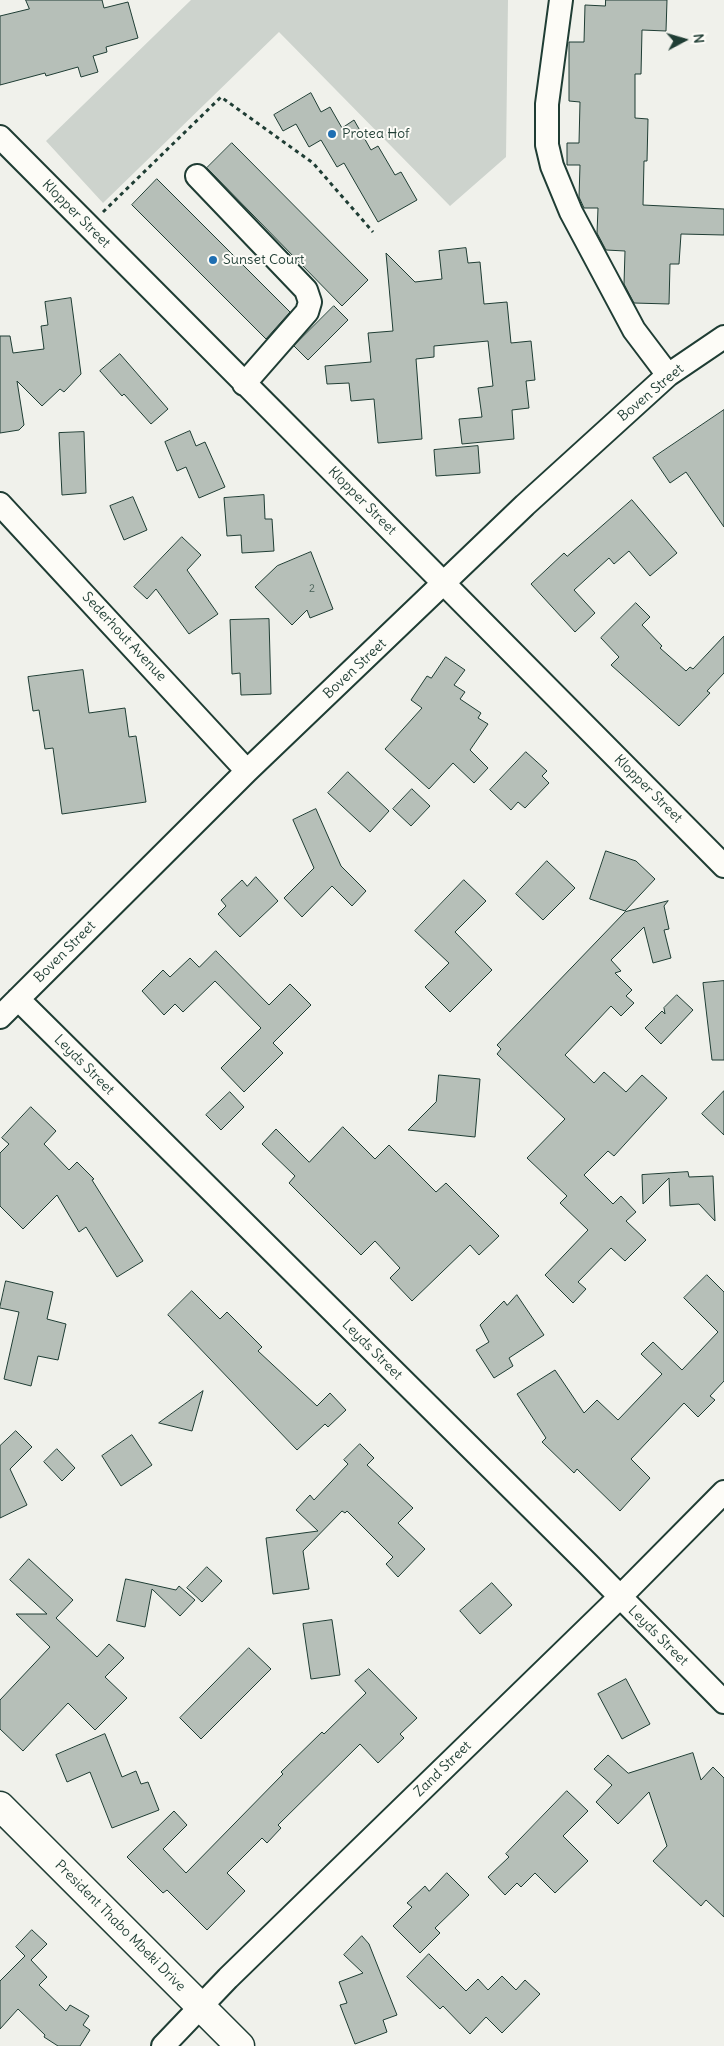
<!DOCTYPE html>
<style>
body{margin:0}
#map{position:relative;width:724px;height:2046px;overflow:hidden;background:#f0f1eb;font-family:Delius,sans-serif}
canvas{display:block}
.north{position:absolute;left:659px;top:15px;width:50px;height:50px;-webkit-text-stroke:4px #fdfcf7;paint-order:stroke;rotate:84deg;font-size:14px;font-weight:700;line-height:20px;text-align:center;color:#1f3d34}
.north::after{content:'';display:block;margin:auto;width:18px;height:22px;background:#1f3d34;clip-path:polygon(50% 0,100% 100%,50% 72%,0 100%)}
</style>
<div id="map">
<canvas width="724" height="2046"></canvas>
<div class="north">N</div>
</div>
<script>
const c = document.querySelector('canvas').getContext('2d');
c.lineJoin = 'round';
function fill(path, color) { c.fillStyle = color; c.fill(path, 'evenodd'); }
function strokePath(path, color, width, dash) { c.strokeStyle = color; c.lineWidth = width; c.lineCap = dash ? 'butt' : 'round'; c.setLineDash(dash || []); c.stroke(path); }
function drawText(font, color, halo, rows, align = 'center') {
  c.font = font + ' Delius,sans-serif'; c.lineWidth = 4; c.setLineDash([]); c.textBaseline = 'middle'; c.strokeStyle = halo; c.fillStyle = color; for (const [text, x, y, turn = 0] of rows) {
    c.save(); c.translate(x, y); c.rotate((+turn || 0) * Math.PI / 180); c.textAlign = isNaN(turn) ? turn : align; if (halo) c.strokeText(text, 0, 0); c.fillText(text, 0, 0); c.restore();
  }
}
fill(new Path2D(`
 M191,0H508L506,157L450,206L279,32L103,203L46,141Z`), '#cdd3cd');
const building = new Path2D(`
 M26,0H102L104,8L128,2L138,38L106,47L107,52L93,56L98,72L81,77L78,67L46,76L45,73L0,85V16L29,9Z
 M606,0H667L666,31L642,30L641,74H635V118L648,119L647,161H644L643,205L724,209V235L681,234L679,264H670L669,304L634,303L624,284L625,251L606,250L597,233L598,208H584L579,197L580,165H567V143H579L580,102L569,101V42H584L585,5L605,6Z
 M311,93L321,112L330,107L342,128L354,120L371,150L378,146L395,175L401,172L417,200L378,222L344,163L337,167L321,140L309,147L296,124L283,131L274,115Z
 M232,143L368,280L342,306L207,168Z
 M157,179L290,312L266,339L132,205Z
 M466,248L468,263L480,262L484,304L507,302L511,343L531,341L535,380L526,381L529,408L512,410L514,439L462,444L459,419L482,417L478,388L493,386L488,341L434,346V357L416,359L422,439L378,443L374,399L351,401L349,383L327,384L325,366L371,362L368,333L393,331L386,253L415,282L442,279L439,251Z
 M71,298L81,374L64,392L60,389L42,406L17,381L24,425L19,430L0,433V336H10L13,353L44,349L41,326L48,325L45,302Z
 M334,306L348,320L308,360L294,346Z
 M120,354L168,409L151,424L124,394L122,396L100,371Z
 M724,410V527L686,472L670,483L653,458Z
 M190,431L196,446L205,442L225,487L199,498L186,467L177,471L165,442Z
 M84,432L86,493L62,495L59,433Z
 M478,446L480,473L436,476L434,450Z
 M264,495L265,519H272L274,551L242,553L241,535L227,536L224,498Z
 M133,497L147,530L124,540L110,506Z
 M632,500L677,553L650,576L629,551L614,564L609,558L574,590L595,613L575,632L531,584L564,553L567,556Z
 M182,537L201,555L187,570L218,614L189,634L156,589L147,599L134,587Z
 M311,552L333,609L310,618L307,610L292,625L255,587L277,566Z
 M636,603L650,617L642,625L662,646L660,648L686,671L690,667L693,669L724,636V673L707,691L710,693L679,726L611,665L619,657L601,638Z
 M269,619L271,694L241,695L240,673L232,674L230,620Z
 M446,657L465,670L454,685L465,692L460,699L481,713L478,718L488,724L470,750L488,768L474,783L453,763L429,789L385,749L422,708L411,700L427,676L431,678Z
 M83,670L89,713L125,708L129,737L136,736L146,802L62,814L53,748L45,749L39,710L33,711L28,677Z
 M526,752L547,771L542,776L549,783L525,808L518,802L511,810L490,790Z
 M348,772L389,811L370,832L328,793Z
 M412,789L430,806L411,826L393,809Z
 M316,809L341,866L366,891L352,906L332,886L302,917L284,898L314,868L293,820Z
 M606,851L636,861L655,879L625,911L590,899Z
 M547,861L575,888L543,920L516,894Z
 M256,877L278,901L240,937L218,914L226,906L221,900L242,880L247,886Z
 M464,880L486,901L455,932L492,970L450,1012L425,987L449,963L415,931Z
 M668,901L664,906L669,929L664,930L671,958L653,963L644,927L611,960L621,971L615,973L632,990L626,996L634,1003L621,1016L611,1006L565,1055L594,1083L604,1072L626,1092L642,1075L667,1098L614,1156L608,1151L584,1175L613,1204L621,1196L636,1212L626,1221L646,1240L625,1261L611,1248L578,1282L586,1289L573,1303L545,1275L588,1230L560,1203L567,1196L527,1158L565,1119L497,1054L501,1049L497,1045L625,912Z
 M216,951L269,1005L290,984L311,1005L273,1043L283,1053L244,1092L221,1068L261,1028L215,981L183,1012L175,1004L164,1015L142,991L163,970L170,977L190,958L199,967Z
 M724,981V1060H712L703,983Z
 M677,995L693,1010L661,1044L645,1028L662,1011L665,1014L664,1008Z
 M439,1075L480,1079L475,1137L408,1130L436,1102Z
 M724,1091V1135L702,1114Z
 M230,1092L244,1107L221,1130L206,1115Z
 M31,1107L56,1131L44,1144L69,1170L77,1162L94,1179L92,1180L143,1261L117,1277L86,1227L79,1232L57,1195L23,1229L0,1206V1153L9,1144L2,1138Z
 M343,1127L375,1159L389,1145L436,1192L446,1183L499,1236L479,1255L470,1245L412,1301L390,1278L400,1268L375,1241L361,1255L289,1183L295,1176L262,1144L276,1129L309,1162Z
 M688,1172L689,1177L713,1176L715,1221L699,1204L670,1206L669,1178L643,1204L642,1175Z
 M707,1275L724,1292V1381L710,1396L715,1400L698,1417L684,1403L631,1459L650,1478L620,1511L577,1469L574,1473L542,1442L546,1438L517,1394L555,1370L584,1413L597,1400L618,1420L662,1374L641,1354L653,1342L682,1370L718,1332L684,1298Z
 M6,1281L53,1292L47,1319L66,1324L58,1360L38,1356L31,1386L4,1379L19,1312L0,1308Z
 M192,1291L220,1319L227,1312L262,1347L258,1351L317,1406L330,1393L346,1410L328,1427L325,1424L297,1450L168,1315Z
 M517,1295L544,1335L509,1358L513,1366L494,1378L476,1350L489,1342L480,1325L504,1301L507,1305Z
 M203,1391L192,1431L159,1423Z
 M16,1431L32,1447L10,1469L27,1505L0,1518V1446Z
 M132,1435L152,1465L121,1486L102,1456Z
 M360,1444L374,1458L367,1465L413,1508L398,1523L425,1549L398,1577L386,1564L393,1557L347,1511L345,1513L342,1511L303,1551L309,1589L273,1594L266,1538L318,1531L296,1510L310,1495L314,1500L348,1464L344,1460Z
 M57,1449L75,1468L62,1481L44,1462Z
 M29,1559L73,1600L56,1618L97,1657L109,1644L124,1658L105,1677L127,1698L95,1730L68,1703L23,1751L0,1729V1700L50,1647L16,1614H47L10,1580Z
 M207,1567L222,1581L202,1602L187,1588Z
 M126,1579L176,1590L179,1586L195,1600L180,1616L152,1589L145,1627L117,1621Z
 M492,1583L512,1605L480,1634L460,1611Z
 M332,1620L340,1675L311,1679L303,1624Z
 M249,1648L271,1669L201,1739L180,1718Z
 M369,1669L417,1718L400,1734L404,1738L378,1763L360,1744L278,1825L281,1828L267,1843L262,1838L227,1873L245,1891L207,1930L167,1890L163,1893L127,1857L174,1811L187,1825L163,1849L186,1873L283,1774L281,1772L322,1732L324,1734L366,1693L355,1681Z
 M626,1679L650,1724L622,1739L598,1694Z
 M105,1734L122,1777L136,1771L141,1784L148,1782L159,1810L112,1828L90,1772L67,1782L56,1755Z
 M693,1753L701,1780L713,1767L724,1778V1917L706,1900L701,1906L653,1861L667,1846L649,1792L618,1824L596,1802L612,1785L594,1769L608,1755L628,1773Z
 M567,1791L588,1811L563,1836L588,1861L555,1893L535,1873L521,1887L517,1883L505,1895L488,1877L509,1857L506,1854Z
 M447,1873L469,1895L435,1928L440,1933L420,1953L393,1926L412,1907L407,1903L425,1886L429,1891Z
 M32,1930L47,1944L31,1960L47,1977L39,1985L66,2011L70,2005L89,2016L83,2025L90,2030L80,2046H58L44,2037L45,2035L18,2009L0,2029V1981L25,1956L16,1947Z
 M362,1936L369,1944L397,2015L383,2020L387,2032L355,2044L340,2005L347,2003L339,1982L363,1973L344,1955Z
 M429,1954L466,1991L478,1979L488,1990L502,1976L516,1990L525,1980L540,1994L502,2033L486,2017L470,2034L443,2006L440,2009L407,1977Z`);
fill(building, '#b6bfb8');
strokePath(building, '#1f3d34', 1);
const minor = new Path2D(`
 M561,0L547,104V145L552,166L571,212L634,330L668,375
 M0,137C241,380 484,622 724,866
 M197,176L306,290L310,302L307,312L244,384
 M0,504L247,771
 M18,999L587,1563L724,1702
 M0,1017L247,771L525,505L668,375L724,337
 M163,2046L228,1978L620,1597L724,1492`);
const tertiary = new Path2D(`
 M0,1806L240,2046`);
strokePath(minor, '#1f3d34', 26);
strokePath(tertiary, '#1f3d34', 31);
strokePath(new Path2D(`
 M103,212L221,97L313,163L373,232`), '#1f3d34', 3, [4, 4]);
strokePath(minor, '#fdfcf7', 22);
strokePath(tertiary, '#fdfcf7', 28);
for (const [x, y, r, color] of [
 [332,134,5,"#1f6fb2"],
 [213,260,5,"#1f6fb2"]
]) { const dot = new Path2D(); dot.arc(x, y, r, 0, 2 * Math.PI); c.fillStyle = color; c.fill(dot); strokePath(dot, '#fdfcf7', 2); }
drawText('11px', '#455e55', null, [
 ["2",312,589]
]);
drawText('14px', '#1f3d34', '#fdfcf7', [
 ["Protea Hof",342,134],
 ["Sunset Court",223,260]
], 'left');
drawText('14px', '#1f3d34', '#fdfcf7', [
 ["Klopper Street",76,214,45],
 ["Boven Street",651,393,-40],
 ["Klopper Street",362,501,45],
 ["Sederhout Avenue",124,637,47],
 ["Boven Street",355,669,-43],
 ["Klopper Street",648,789,45],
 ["Boven Street",65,952,-45],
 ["Leyds Street",84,1065,45],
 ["Leyds Street",372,1350,45],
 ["Leyds Street",658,1636,45],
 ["Zand Street",443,1769,-44],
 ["President Thabo Mbeki Drive",120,1926,45]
]);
</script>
